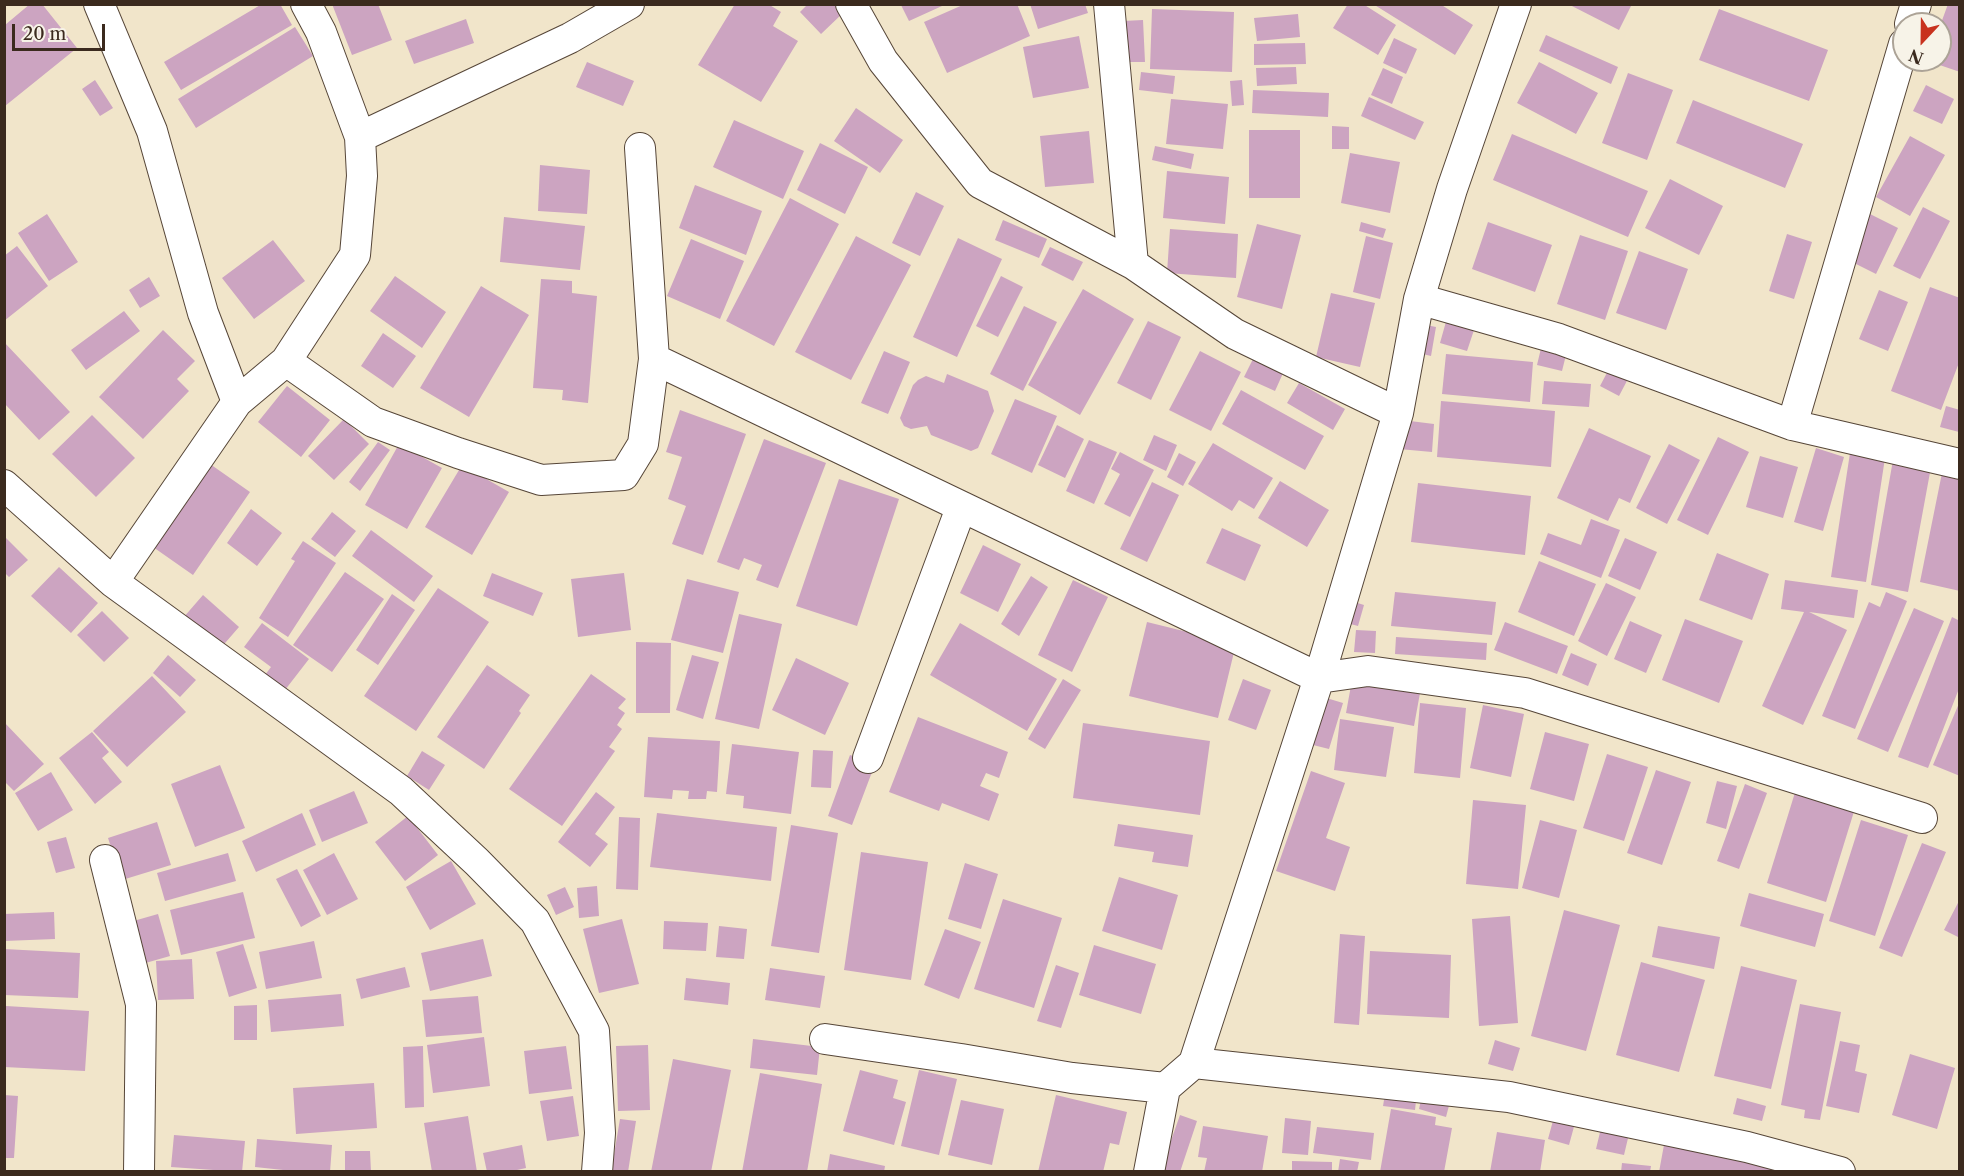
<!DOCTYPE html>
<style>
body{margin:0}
#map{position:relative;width:1964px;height:1176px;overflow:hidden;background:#f1e5ca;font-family:"Libre Caslon Text",serif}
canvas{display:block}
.frame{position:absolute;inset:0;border:6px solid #3b2a1e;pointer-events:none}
.north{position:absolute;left:1892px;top:12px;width:60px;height:60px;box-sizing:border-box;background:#f7f3e8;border:2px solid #aca397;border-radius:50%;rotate:202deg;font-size:16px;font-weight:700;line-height:24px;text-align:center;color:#3b2a1e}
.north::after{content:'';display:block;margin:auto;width:21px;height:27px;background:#c8321e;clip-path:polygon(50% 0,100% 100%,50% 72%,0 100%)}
.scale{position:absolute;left:12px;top:24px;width:93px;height:27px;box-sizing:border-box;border:3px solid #3b2a1e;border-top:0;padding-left:8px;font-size:18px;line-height:21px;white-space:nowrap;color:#3b2a1e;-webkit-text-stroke:4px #f7f3e8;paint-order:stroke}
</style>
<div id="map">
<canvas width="1964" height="1176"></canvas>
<div class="frame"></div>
<div class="north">N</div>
<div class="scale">20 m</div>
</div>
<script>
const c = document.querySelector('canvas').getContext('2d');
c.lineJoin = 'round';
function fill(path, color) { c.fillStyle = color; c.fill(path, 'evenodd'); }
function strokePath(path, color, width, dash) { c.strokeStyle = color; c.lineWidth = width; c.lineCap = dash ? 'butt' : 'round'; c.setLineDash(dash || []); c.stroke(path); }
fill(new Path2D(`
 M30,4H42L77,48L5,106V25Z
 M262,4H280L292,25L181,90L164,62Z
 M332,4H378L392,40L352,55Z
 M735,4H768L781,12L773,26L798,41L761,102L698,65Z
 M808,4H834L843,13L821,34L800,12Z
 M965,4H1017L1030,36L947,73L924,22Z
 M1030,4H1085L1088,13L1038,29Z
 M1348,4H1363L1396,25L1378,55L1333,28Z
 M1373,4H1440L1473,25L1455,55Z
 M1568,4H1632L1619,30Z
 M1948,4H1960V72L1925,60H1940V26Z
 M901,5H941L942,6L909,21Z
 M1152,9L1234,12L1232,72L1150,69Z
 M1719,9L1828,50L1809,101L1699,60Z
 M1298,14L1300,37L1257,41L1254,18Z
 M466,19L474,43L414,64L405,41Z
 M1143,20L1145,62H1125L1123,21Z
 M295,27L313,56L196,128L178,99Z
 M1546,35L1618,67L1611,84L1539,51Z
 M1079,36L1089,88L1033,98L1023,47Z
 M1394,38L1417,49L1406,74L1383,63Z
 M1305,43L1306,64L1254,65V44Z
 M587,62L634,81L623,106L576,87Z
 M1539,62L1598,93L1576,134L1517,103Z
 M1296,67L1297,84L1257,86L1256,68Z
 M1383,68L1403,77L1392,104L1371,95Z
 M1141,72L1175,76L1173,94L1139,90Z
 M1628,73L1673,90L1647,160L1602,143Z
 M95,80L113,108L100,116L82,89Z
 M1242,80L1244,105L1232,106L1230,81Z
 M1926,85L1954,99L1942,124L1913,111Z
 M1253,90L1329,93L1328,117L1252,113Z
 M1369,97L1424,122L1415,140L1361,116Z
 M1171,99L1228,104L1223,149L1166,144Z
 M1693,100L1803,144L1785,188L1676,143Z
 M856,108L903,140L880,173L834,141Z
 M734,120L804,151L783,199L713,167Z
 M1332,126L1349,127V149H1332Z
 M1249,130H1300V198H1249Z
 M1089,131L1094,183L1045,187L1040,136Z
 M1512,134L1648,191L1628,237L1493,180Z
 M1910,136L1945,155L1910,216L1876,197Z
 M820,143L868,167L845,214L797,190Z
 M1155,146L1194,154L1191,169L1152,160Z
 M1350,153L1400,162L1390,213L1341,203Z
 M540,165L590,170L587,214L538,211Z
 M1167,171L1229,177L1225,224L1163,218Z
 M1670,179L1723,206L1699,255L1645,228Z
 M695,185L762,211L746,255L679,228Z
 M916,192L944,206L920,256L892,243Z
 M790,198L839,224L774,346L726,321Z
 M1923,207L1950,221L1920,279L1893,266Z
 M1866,212L1898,228L1876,274L1844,258Z
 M47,214L78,262L49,281L18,233Z
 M504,217L585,226L580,270L500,262Z
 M1003,220L1047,239L1039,258L995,240Z
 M1361,222L1386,229L1383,238L1359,231Z
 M1488,222L1552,245L1535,292L1472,269Z
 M1257,224L1301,235L1282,309L1237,297Z
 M1170,229L1238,234L1236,278L1167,273Z
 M1787,234L1812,242L1794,299L1769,291Z
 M1580,235L1628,251L1605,320L1557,304Z
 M856,236L911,265L851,380L795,352Z
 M1366,236L1393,243L1380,299L1353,292Z
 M958,238L1002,259L957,357L913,337Z
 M691,239L744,261L720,319L667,296Z
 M273,240L305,281L254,319L222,278Z
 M17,246L48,286L4,321V256Z
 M1050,247L1083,262L1073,281L1041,265Z
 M1639,251L1688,269L1666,330L1616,313Z
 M395,276L446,312L422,348L370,311Z
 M1001,276L1023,287L998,337L976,326Z
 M149,277L160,296L140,308L129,290Z
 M541,279L572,281V293L597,296L588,403L562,400L563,390L533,388Z
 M481,286L529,315L469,417L420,388Z
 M1930,287L1960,298V360L1941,410L1891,391Z
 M1083,289L1134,319L1080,415L1028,385Z
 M1879,290L1908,302L1888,351L1859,339Z
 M1331,293L1375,303L1360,367L1316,357Z
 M1024,306L1057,322L1023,391L990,374Z
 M124,311L140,331L86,370L71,350Z
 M1447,318L1475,327L1467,351L1440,343Z
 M1148,321L1181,337L1151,400L1117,383Z
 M1416,323L1436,327L1431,356L1410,351Z
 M163,330L195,361L177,379L189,391L143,439L99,397Z
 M383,333L416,356L393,388L361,366Z
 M4,342L70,412L39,440L4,403Z
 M1542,344L1567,351L1562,371L1537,365Z
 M884,351L910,362L888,414L861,403Z
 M1200,351L1241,372L1211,431L1169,410Z
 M1446,354L1533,362L1530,402L1442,394Z
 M1254,357L1284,371L1275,391L1244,377Z
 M1610,367L1629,377L1619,396L1600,386Z
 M947,374L988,391L994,411L978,448L971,451L931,435L927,426L911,429L904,426L900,418L913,385L918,380L926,376L944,383Z
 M1544,381L1591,384L1589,407L1542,404Z
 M1299,383L1345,409L1333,430L1287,403Z
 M287,386L330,420L301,457L258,422Z
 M1241,390L1324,436L1305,470L1222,424Z
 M1015,399L1057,416L1032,473L991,454Z
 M1441,401L1555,411L1551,467L1437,457Z
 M1946,406L1960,410L1959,432L1940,427Z
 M680,410L746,434L703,555L672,544L686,506L668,499L682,457L666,452Z
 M92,415L135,458L96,497L52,454Z
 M344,419L369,444L334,480L308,456Z
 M1402,420L1434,424L1432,452L1399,449Z
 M1057,425L1084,439L1065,478L1038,465Z
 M1589,428L1651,456L1630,503L1619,498L1608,521L1557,498Z
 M1154,435L1177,445L1166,471L1143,460Z
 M1718,437L1749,452L1708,535L1677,520Z
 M764,439L826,463L778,588L756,580L762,565L744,558L739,570L717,562Z
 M1089,440L1117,452L1094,504L1066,491Z
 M378,442L390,450L360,491L349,482Z
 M1213,443L1273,478L1254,509L1239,500L1232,511L1188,484Z
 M399,444L442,468L407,529L365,505Z
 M1669,444L1700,460L1667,524L1636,508Z
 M1816,448L1844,457L1823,531L1794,522Z
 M1120,452L1154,470L1130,517L1104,504L1120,474L1111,469Z
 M1179,453L1196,462L1183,486L1167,477Z
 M1850,453L1885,458L1866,582L1831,577Z
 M1760,456L1798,467L1783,518L1746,507Z
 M1893,460L1931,467L1908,592L1871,585Z
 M210,464L250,492L193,575L153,547Z
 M462,465L509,492L472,555L425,527Z
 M1943,468L1960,471V591L1920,582Z
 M839,479L899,499L857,626L796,606Z
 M1280,481L1329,510L1307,547L1258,518Z
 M1152,482L1179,495L1147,562L1120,549Z
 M1418,483L1531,496L1525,555L1411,542Z
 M251,509L282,533L257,566L227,543Z
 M332,512L356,531L335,557L311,539Z
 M1591,519L1620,530L1601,578L1540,554L1548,533L1581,545Z
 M1222,528L1261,545L1245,581L1206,563Z
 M371,530L433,576L414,602L352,556Z
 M4,536L28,560L9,577L4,572Z
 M1625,538L1657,552L1640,590L1608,576Z
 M303,541L336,563L288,637L259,618L295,561L291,559Z
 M983,545L1021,564L998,612L960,593Z
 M1717,553L1769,574L1752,620L1699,600Z
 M1539,561L1596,584L1574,636L1518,612Z
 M59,567L98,603L71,633L31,596Z
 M345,572L384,599L332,672L293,645Z
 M492,573L543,593L533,616L483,596Z
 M624,573L631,630L578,637L571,579Z
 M1031,576L1048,587L1019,636L1001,624Z
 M687,579L739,592L723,653L671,640Z
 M1073,580L1108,597L1072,672L1038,655Z
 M1785,580L1858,590L1854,618L1809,612L1847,630L1803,725L1762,706L1804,612L1781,609Z
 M1606,583L1636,597L1607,656L1578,641Z
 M438,588L489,622L416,731L364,696Z
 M1395,592L1496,602L1492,635L1391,626Z
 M1886,592L1907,601L1855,729L1822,716L1869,602L1880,607Z
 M392,594L415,610L378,665L356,650Z
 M203,595L239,627L219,650L183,618Z
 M1345,599L1364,605L1358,626L1339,621Z
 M1914,608L1944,621L1888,752L1857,739Z
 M102,611L129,638L104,662L77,635Z
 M739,614L782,624L759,729L715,719Z
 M1952,617L1960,621V686L1928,768L1898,757Z
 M1685,619L1743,641L1719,703L1662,680Z
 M1630,621L1662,635L1646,673L1614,659Z
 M1147,622L1236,644L1218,718L1129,696Z
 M1505,622L1568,646L1557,674L1494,650Z
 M262,623L309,659L285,690L265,675L271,667L244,647Z
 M960,623L1057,679L1027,731L930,675Z
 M1356,630L1376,631L1375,653L1354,652Z
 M1396,637L1487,643L1486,660L1395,654Z
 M636,642L671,643L670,713H636Z
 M1571,653L1597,664L1588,686L1562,675Z
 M168,655L196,680L180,697L153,673Z
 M692,655L719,662L703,719L676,710Z
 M796,658L849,683L825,735L772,710Z
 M487,665L530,695L519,711L521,713L484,769L437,737Z
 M591,674L626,699L618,708L625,713L617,725L622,729L609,747L615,751L562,826L509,789Z
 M152,676L186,712L127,767L93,731Z
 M1063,679L1081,690L1045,749L1028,739Z
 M1243,679L1271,690L1256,730L1228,720Z
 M1352,680L1420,693L1414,726L1346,713Z
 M1323,697L1343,703L1329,749L1309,744Z
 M1960,701V776L1933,765Z
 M1420,703L1466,708L1460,778L1414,773Z
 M1483,705L1524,714L1511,777L1470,768Z
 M918,717L1008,752L999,778L986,773L980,786L999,794L989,821L942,803L939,811L889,792Z
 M1340,719L1394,727L1386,777L1334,770Z
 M4,722L44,764L14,791L4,781Z
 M1083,723L1210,741L1200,815L1073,798Z
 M92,732L109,752L102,758L122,782L95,804L59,758Z
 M1545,732L1589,744L1574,801L1530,789Z
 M648,737L720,741L717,792L707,791L706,799H688L689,791L673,790L672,799L644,797Z
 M732,744L799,752L791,814L743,808L744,796L726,794Z
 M813,750L833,751L831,788L811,787Z
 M422,751L445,765L429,790L407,776Z
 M1607,754L1648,767L1624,841L1583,828Z
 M850,755L875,764L852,825L828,816Z
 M220,765L245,828L195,847L171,784Z
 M1656,770L1691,782L1662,865L1627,853Z
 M1311,771L1345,783L1326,838L1350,847L1335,891L1276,871Z
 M51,772L73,810L38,831L15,793Z
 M1717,781L1737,786L1726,829L1706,823Z
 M1745,784L1767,793L1739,869L1717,861Z
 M1797,786L1856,805L1826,902L1767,883Z
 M354,791L368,823L322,842L309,810Z
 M596,792L615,807L595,834L608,844L590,867L558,842Z
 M1473,800L1526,805L1518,889L1466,884Z
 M302,813L316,845L256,872L242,841Z
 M657,813L777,827L771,881L650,867Z
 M408,816L438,855L405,881L375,842Z
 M619,817L640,818L638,890L616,889Z
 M1540,820L1577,830L1559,898L1522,888Z
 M1861,820L1908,835L1875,936L1829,921Z
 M157,822L171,865L122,880L108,838Z
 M1118,824L1193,835L1188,867L1152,862L1154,852L1114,846Z
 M791,825L838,833L819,953L771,946Z
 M66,837L75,868L56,873L47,842Z
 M1922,843L1946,852L1902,957L1879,948Z
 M861,852L928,862L911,980L844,970Z
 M228,853L236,881L165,901L157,873Z
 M334,853L358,899L327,915L303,870Z
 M451,861L476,904L430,930L406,887Z
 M965,863L998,874L981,929L948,919Z
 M297,869L321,916L301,927L276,879Z
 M1119,877L1178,895L1162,950L1102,931Z
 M597,886L599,916L579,918L577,888Z
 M565,887L574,907L556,915L547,895Z
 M243,892L255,938L181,955L170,910Z
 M1749,893L1824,914L1815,947L1740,926Z
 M1003,899L1062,918L1034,1008L974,989Z
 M1960,899V938L1944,930Z
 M1564,910L1620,925L1586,1051L1531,1036Z
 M54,912L55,939L4,941V914Z
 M158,914L170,956L142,964L130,922Z
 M1510,916L1518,1023L1479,1026L1472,919Z
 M622,919L639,984L599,993L583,929Z
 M664,921L708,923L706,951L663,949Z
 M719,926L747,929L744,959L716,957Z
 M1658,926L1720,937L1714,969L1652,957Z
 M945,929L981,942L959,999L924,985Z
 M1340,934L1365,936L1359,1025L1334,1023Z
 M483,939L492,976L430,991L421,953Z
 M314,941L322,978L266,989L259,952Z
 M243,944L257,988L229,997L216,952Z
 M1094,945L1156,964L1141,1014L1079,995Z
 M4,949L80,953L78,998L4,995Z
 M1370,951L1451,955L1449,1018L1367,1014Z
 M192,959L194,999L158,1000L156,961Z
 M1641,962L1705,980L1679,1072L1616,1055Z
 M1056,965L1079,973L1061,1028L1037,1021Z
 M1741,966L1797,980L1771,1089L1714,1076Z
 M405,967L410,987L361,999L356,979Z
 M770,968L825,976L820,1008L765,1000Z
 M686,978L730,983L728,1005L684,1000Z
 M341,994L344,1026L271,1032L268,1000Z
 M478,996L482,1033L426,1037L422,1000Z
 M1800,1004L1841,1012L1820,1120L1804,1118L1805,1110L1781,1105Z
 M257,1005V1040H234V1006Z
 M6,1006L89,1011L85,1071L4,1067Z
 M484,1037L490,1086L433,1093L427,1045Z
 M753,1039L820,1047L817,1075L750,1068Z
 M1495,1040L1520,1048L1513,1071L1488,1064Z
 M1840,1041L1860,1045L1855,1071L1867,1074L1859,1113L1826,1106Z
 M648,1045L650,1110L618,1111L616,1046Z
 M423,1046L424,1107L405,1108L403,1047Z
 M566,1046L572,1089L529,1094L524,1051Z
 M1910,1054L1955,1068L1937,1129L1892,1115Z
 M673,1059L731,1070L711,1172H651Z
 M860,1070L898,1080L893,1098L906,1102L894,1145L843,1131Z
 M919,1070L957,1079L939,1155L901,1146Z
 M760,1073L822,1084L807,1172H742Z
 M374,1083L377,1128L296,1134L293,1088Z
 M1386,1088L1417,1092L1415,1110L1383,1106Z
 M1423,1091L1451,1098L1446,1117L1419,1109Z
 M4,1095L18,1096L14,1158H4Z
 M1056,1095L1127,1112L1119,1145L1110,1143L1103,1172H1038Z
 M573,1096L579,1136L547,1141L540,1101Z
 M1737,1098L1766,1106L1762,1121L1733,1114Z
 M961,1100L1004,1109L992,1165L948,1155Z
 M1391,1109L1436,1117L1435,1125L1452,1128L1444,1172H1380Z
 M1180,1115L1197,1121L1180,1172H1160Z
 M468,1116L477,1172H432L424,1123Z
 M1554,1117L1575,1123L1569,1145L1548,1139Z
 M1285,1118L1311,1121L1308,1155L1282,1153Z
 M620,1119L636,1121L628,1172H611Z
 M1203,1126L1268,1136L1262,1172H1204L1207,1158L1198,1157Z
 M1317,1127L1374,1133L1371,1160L1313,1153Z
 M1601,1128L1629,1134L1624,1155L1596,1149Z
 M1497,1132L1545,1140L1540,1172H1490Z
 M1666,1134L1778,1157L1775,1172H1659Z
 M174,1135L245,1141L242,1172L171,1167Z
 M257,1139L332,1145L330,1172H302L255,1167Z
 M522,1145L526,1168L508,1172H487L483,1153Z
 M345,1151H370L371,1172H345Z
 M830,1154L885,1166L884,1172H827Z
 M1340,1159L1359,1162L1357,1172H1338Z
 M1292,1161L1332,1162V1172H1292Z
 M1622,1163L1651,1166L1650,1172H1621Z`), '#cca4c1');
const street = new Path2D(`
 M99,4L152,131L203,313L237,402
 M851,4L883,61L980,183L1133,264L1235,334L1398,413
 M1109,4L1133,264
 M1910,24L1916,4
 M360,137L570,38L629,4
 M1419,299L1559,339L1792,425L1960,464
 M654,359L1319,678L1368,671L1525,693L1922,818
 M286,361L373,422L458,453L541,480L624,475L643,444L654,359L640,148
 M1792,425L1904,44
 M4,485L113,582L401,791L477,862L535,921L594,1031L600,1133L597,1172
 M113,582L237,402L286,361L355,255L362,176L360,137L321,32L306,4
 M868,758L961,508
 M105,860L141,1004L139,1172
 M825,1039L961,1059L1072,1078L1165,1088
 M1194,1063L1509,1097L1747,1147L1840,1172
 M1149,1172L1165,1088L1194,1063L1319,678L1398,413L1419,299L1452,189L1516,4`);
strokePath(street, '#564638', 32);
strokePath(street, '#fff', 30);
</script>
